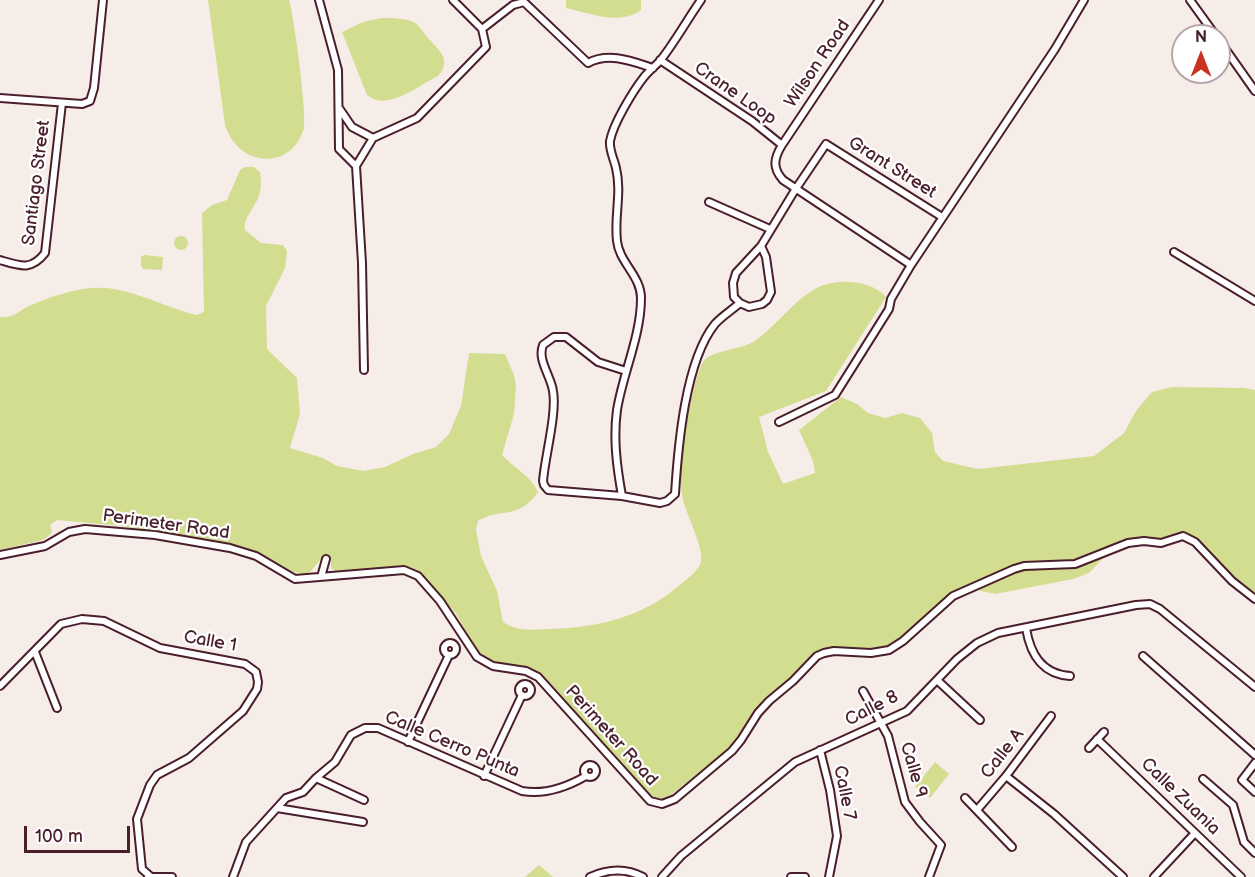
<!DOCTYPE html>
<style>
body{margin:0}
#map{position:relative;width:1255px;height:877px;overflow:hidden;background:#f7ede8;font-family:"Balsamiq Sans",sans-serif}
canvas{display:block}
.north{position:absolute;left:1171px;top:24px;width:60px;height:60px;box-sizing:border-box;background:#fff;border:2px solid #b7a5aa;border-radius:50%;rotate:0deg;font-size:16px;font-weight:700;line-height:24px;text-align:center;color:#4a1f2b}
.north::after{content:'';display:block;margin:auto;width:21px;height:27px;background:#c8321e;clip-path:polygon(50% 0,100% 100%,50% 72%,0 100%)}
.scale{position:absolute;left:24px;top:826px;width:106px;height:27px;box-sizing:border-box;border:3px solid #4a1f2b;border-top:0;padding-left:8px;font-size:18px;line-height:21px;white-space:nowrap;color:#4a1f2b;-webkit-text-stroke:4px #fff;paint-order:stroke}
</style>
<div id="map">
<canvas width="1255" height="877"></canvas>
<div class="north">N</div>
<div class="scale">100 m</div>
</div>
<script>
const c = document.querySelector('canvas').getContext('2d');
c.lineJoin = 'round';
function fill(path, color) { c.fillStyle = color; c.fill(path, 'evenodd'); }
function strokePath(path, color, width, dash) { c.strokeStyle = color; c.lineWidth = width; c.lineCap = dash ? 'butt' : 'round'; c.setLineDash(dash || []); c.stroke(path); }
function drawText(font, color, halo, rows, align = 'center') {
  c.font = font + ' "Balsamiq Sans",sans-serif'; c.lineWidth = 4.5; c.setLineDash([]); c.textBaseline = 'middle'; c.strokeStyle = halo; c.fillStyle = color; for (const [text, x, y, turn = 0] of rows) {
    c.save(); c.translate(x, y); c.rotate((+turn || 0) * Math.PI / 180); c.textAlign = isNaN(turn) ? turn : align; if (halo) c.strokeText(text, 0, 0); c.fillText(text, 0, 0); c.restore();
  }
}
fill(new Path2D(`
 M208,0H289C294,15 307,114 304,128C291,172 238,167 225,125Z
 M566,0H641V10C620,26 589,13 566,8Z
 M382,18C392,18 406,18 415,23C419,25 424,33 427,37C438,49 453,60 438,76C418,86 387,112 367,95L342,32L363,22Z
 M245,167H254L260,172C261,181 262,189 258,198C254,209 243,218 245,230L261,243L283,245L287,251L285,268L266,306L267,349L297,378L300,414L290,448L323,458L337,466L363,471L385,467L413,454L436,447L449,434L461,406L469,353L505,354L514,375L516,386L514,414L502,455C514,468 531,476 538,492C518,521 500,507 478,521L476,530L481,556L497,591L503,622C515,631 531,630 546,629C597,628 642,618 681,584C688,578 696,572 700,565C706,554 690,522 686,509C680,494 680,476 681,460C682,444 695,372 703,362C712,349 741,351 756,340C777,325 792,302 815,289C835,278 870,279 886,297L826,391L759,417L768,452L783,484L815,473L813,461L799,430L841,397L857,404L868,413L885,418L902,413L920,418L932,433L935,452L943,461L978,469L1094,456L1124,433L1136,411L1152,392L1172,387L1244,388L1255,390V594L1222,568L1197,539L1189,535H1182L1159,543L1126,546L1107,554L1089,573L1073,579L995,594L981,591L974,582L952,592L887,649L815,654L787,681L764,699L754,711L731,747L672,794L662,799L654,798L640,786L540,674L485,659L479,654L455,612L426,582L401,572L340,574L331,568V559L322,558L310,572L302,574L291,571L259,553L230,544L122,526L57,520L50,525L52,533L43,540L0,550V317C14,318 17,312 29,306C47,298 71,290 91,288C128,285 162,307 197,315L204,312L202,213L212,205L227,200L240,170Z
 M174 243a7 7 0 1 1 14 0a7 7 0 1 1-14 0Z
 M144,255L163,257L162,270L143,269L141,266V257Z
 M935,762L949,774L930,798L915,787Z
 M539,865L553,877H525Z`), '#d2dd90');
const minor = new Path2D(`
 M319,0L338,70L339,149L356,166
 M1190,0L1216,36
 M482,29L513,5L524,2L588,63C609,52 631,61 653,68
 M1219,40L1255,91
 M660,60L752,121L782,145C774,158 772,168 783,180L911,265
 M0,98L82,104L90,101L94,88L103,0
 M339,108L352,127L373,138
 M782,145L879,0
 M709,202L770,229
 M761,246L766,257L771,292L767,300L762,304L749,307L740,303L734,297L733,283L736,273L761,246L795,190L826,144L942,217
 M1174,252L1255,301
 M0,260C20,266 31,271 45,253L62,103
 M364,370L362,263L356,166L373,138L417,118L486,47L482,29L453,0
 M626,371L598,362L566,337H554L543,345C537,360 551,376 553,391C557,414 545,456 543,481L544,485L548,490L622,496L660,503L667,501L675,494C678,447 685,361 715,324C722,316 732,310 740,303
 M779,422L835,395L889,309L891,299L911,265L1055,49L1084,0
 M622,496C617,468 613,439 617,410C623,373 641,336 641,298C641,276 619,262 617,241C614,216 622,193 616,168C614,159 609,150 610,141C613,124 633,91 644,77C649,71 655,66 660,61C675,42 687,20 701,0
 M0,555L45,546L69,532L85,529L155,535L230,548L256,556L295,579L404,570L418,576L440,601L477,657L493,666L526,671L538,677L650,801L662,804L675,799L732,751L741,740L758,713L769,701L793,681L817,656L824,653L834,651L871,653L889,650L903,641L953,596L1014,569L1024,566L1075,564L1128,543L1144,541L1161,543L1183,536L1195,542L1232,581L1255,599
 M321,577L326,559
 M1026,628C1030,653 1041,674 1070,676
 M444 649a6 6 0 1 1 12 0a6 6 0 1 1-12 0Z
 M35,652L57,708
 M1143,656L1255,755
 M937,680L980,720
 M519 690a6 6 0 1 1 12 0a6 6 0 1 1-12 0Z
 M0,686L61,624L82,619L104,621L160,648L245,664L256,672L258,682L257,689L243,711L189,758L157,775L150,785L137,819L142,869L150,876
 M863,691L888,736L905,802L920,822L941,845L929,877
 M1097,739L1241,877
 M408,742L449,655
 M1089,748L1104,732
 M820,750L830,790L837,836L829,877
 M1255,763L1242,780L1255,792
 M584 771a6 6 0 1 1 12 0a6 6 0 1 1-12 0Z
 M484,776L522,695
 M1006,776L1054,814L1123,877
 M316,778L364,800
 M1203,779L1233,805L1244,842L1255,853
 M965,798L1012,847
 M277,808L363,822
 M977,810L1006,776L1051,716
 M148,877H172
 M233,877L246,842L286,798L303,792L316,778L335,762L351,735L365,728H378L522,791C545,795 567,787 586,776
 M590,877C608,869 626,868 643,877
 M662,877L681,856L795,762L907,711L957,659L977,643L998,633L1136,605L1150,604L1160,609L1255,687
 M791,877H805
 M1154,877L1195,833`);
strokePath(minor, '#4a1f2b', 10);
strokePath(minor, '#fff', 6);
drawText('18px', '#4a1f2b', '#fff', [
 ["Wilson Road",818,64,-56],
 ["Crane Loop",735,94,35],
 ["Grant Street",892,168,32],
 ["Santiago Street",37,183,-83],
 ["Perimeter Road",166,525,8],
 ["Calle 1",210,642,10],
 ["Calle 8",872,709,-27],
 ["Perimeter Road",611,736,48],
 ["Calle Cerro Punta",452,745,23],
 ["Calle A",1003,754,-52],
 ["Calle 9",913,770,74],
 ["Calle 7",844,793,79],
 ["Calle Zuania",1180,797,44]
]);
</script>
